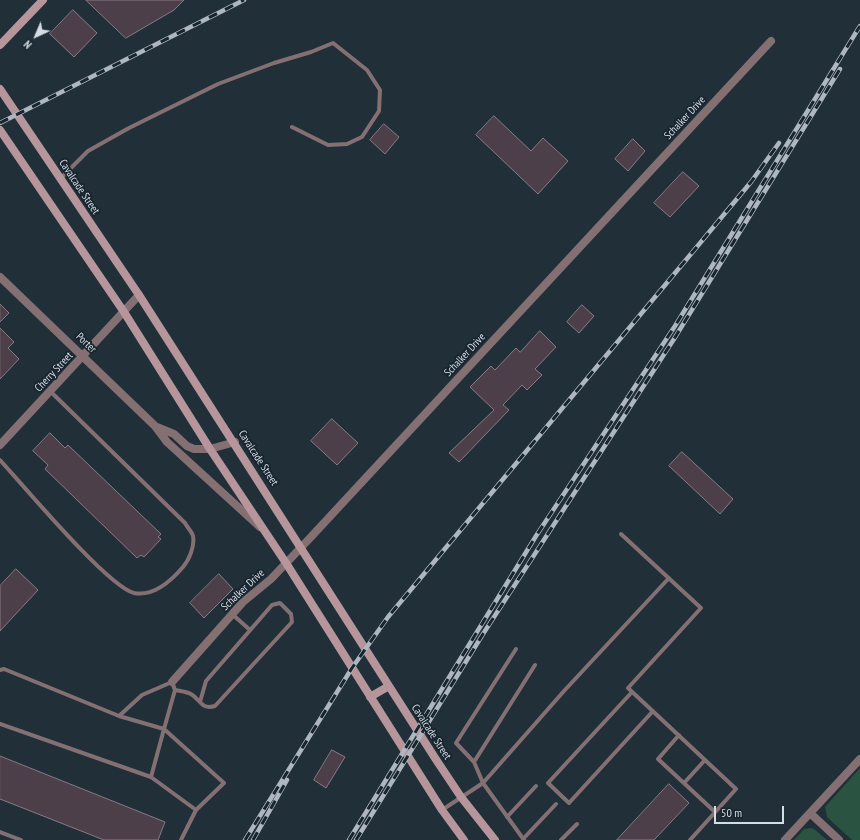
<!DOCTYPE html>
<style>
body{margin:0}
#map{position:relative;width:860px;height:840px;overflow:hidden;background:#212f39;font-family:"PT Sans Narrow",sans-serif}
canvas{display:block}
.north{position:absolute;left:16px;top:16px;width:40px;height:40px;-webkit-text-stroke:3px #18252f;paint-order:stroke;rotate:224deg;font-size:11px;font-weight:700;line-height:16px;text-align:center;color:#d5dde4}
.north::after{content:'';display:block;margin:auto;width:14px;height:18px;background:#d5dde4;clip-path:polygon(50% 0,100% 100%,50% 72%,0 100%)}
.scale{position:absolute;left:714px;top:806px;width:70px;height:18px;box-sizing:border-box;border:2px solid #d5dde4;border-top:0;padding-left:5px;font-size:12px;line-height:14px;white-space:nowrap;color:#d5dde4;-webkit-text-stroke:3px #18252f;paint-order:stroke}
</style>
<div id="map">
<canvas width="860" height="840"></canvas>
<div class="north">N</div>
<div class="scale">50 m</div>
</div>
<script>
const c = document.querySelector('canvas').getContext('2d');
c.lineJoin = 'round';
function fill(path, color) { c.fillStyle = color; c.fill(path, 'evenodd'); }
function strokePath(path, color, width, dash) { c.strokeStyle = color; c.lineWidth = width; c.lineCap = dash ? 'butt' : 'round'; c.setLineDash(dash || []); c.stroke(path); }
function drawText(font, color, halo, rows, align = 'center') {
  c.font = font + ' "PT Sans Narrow",sans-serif'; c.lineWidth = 3.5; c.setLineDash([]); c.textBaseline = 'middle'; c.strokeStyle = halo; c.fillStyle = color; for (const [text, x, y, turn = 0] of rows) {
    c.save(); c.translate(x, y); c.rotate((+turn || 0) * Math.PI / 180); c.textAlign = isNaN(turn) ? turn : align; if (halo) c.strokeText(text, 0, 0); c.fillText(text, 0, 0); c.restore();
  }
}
fill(new Path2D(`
 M860,768V840H852L827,817L825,807Z
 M811,828L814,829L827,840H794L804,829Z`), '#2a5341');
const building = new Path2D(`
 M86,0H184L174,10L126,38Z
 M73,10L97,33L74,57L50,34Z
 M494,116L531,151L543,138L568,161L538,194L476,135Z
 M384,124L399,137L385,154L370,140Z
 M633,139L645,151L628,171L615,159Z
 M683,172L699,186L670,217L654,203Z
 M0,304L9,313L0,322Z
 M582,305L594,316L579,333L567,322Z
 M0,328L14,342L8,348L19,359L0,379Z
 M540,331L556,347L535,369L542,375L527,390L522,385L503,405L509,410L459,462L449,453L494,410L470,387L491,366L495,370L516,348L520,352Z
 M332,419L358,443L337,465L311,441Z
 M50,433L65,448L68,445L161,534L158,537L161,539L144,557L141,555L137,558L45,469L48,465L33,451Z
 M682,452L733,499L720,514L669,466Z
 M16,569L38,590L0,631V586Z
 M219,574L233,589L204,618L190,603Z
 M332,750L345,757L326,788L314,780Z
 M0,756L165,822L158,840H104L0,799Z
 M669,784L689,803L654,840H617Z`);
fill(building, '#4c3f49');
strokePath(building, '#8a7a86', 1);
strokePath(new Path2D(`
 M60,179L88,151L129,128L218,84L274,63L311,52L333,43L367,70L380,90L379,111L362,137L347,144L328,145L292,127
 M0,460C22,484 108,587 134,593C154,597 171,581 183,567C189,560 195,546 193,536C192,532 187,527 185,523L50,391
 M621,534L701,608L628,688L736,789L690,840
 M232,614L250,630
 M516,649L456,743L474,762L483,783L524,840
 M0,670L4,669L119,716L142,695L172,682L175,690L164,729L224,783L196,810L181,840
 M175,690C180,691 187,692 191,694C201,700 201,710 215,706L292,622L291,614L280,603L272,605L206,681L200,702
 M632,692L548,783L569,803L653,711
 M119,716L164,729L151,777
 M0,724L151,777L196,810
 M679,735L658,759L715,812
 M474,762L535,665
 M684,783L705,760
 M442,810L483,783L564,691L669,578
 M507,817L536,786
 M0,832L21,840
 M523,839L556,804
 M561,840L577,824`), '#847073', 4);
strokePath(new Path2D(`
 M0,277L155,426L167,442L260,527
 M157,427L174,434L187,446L194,449H210L235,442
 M0,445L139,295
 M172,682L243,602L271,579L310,538L771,41
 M810,813L839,840
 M785,840L860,759`), '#847073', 8);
strokePath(new Path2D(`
 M0,45L43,0
 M0,89L139,295L435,758L461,797L495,840
 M0,130L124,312L210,449L286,563L442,810L464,840
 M370,697L389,686`), '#b6969b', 8);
const rail = new Path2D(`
 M0,123L244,0
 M245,840L352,668L388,617L751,182L779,143
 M253,840L287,780
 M349,840L536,536L675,326L860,26
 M356,840L483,634L674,339L840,69`);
strokePath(rail, '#aeb7bf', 4.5);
strokePath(rail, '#18252f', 3, [9]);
drawText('11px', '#d5dde4', '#18252f', [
 ["Schalker Drive",685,118,-47],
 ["Cavalcade Street",79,187,56],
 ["Porter",86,343,44],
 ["Schalker Drive",465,355,-47],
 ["Cherry Street",54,372,-47],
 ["Cavalcade Street",258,458,57],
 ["Schalker Drive",243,590,-43],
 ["Cavalcade Street",431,732,57]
]);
</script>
